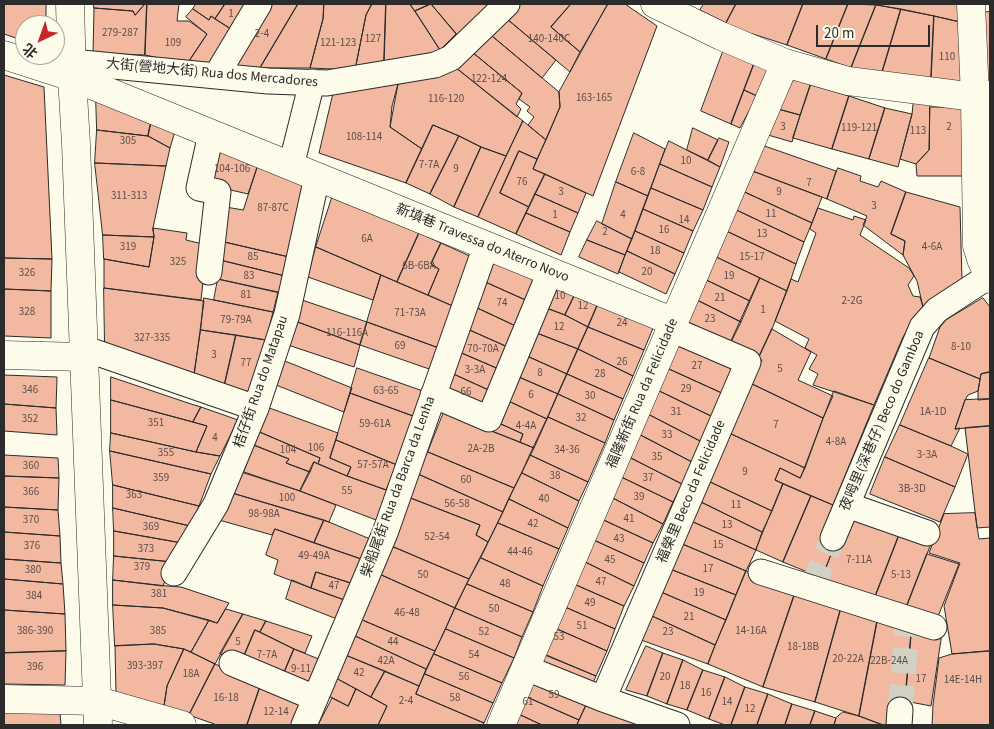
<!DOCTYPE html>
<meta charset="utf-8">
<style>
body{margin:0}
#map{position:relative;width:994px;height:729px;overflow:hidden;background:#fdfbea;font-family:"Source Sans 3","Noto Sans SC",sans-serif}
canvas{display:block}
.frame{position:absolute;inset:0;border:5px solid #2b2b2b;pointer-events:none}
.north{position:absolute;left:15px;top:15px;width:50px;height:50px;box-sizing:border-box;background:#fdfbea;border:1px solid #a9a89e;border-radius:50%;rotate:222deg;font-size:14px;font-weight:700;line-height:20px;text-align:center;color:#2b2b2b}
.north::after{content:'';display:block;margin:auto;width:18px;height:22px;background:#c62828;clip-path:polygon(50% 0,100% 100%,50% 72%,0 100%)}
.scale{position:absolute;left:816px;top:25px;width:114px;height:22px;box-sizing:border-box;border:2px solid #2b2b2b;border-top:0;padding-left:6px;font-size:15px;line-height:18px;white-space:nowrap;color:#2b2b2b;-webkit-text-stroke:4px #fdfbea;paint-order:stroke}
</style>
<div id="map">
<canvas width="994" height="729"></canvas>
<div class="frame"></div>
<div class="north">北</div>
<div class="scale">20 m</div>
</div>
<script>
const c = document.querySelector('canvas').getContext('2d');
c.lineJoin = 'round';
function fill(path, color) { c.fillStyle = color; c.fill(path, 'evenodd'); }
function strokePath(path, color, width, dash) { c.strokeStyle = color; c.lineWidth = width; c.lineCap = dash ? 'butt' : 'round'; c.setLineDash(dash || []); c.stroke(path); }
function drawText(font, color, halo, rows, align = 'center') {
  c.font = font + ' "Source Sans 3","Noto Sans SC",sans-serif'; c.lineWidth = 4; c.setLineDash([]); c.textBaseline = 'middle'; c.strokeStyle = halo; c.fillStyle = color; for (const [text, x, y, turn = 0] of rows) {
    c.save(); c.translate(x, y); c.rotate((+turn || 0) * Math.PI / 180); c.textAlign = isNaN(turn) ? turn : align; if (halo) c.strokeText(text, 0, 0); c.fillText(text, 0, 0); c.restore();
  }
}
const building = new Path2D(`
 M4,4H46V25H25V41L4,34Z
 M94,4H145L135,15L133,11L94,8Z
 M145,4H147L145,55L93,53L94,8L133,11L135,15Z
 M147,4H179L177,21H189L207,34L187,64L145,55Z
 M196,4H225L215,19L211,16L209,20L193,9Z
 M225,4H250L234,31L215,19Z
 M264,4H298L260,68L227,67Z
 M298,4H324L323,19L310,68H260Z
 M324,4H372L366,15L355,70L310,68L323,19Z
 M372,4H386L384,65L355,70L366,15Z
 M386,4H410L440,50L429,60L384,65Z
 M410,4H489L460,38L431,4L415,11Z
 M431,4L456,34L440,50L415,11Z
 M521,4H571L551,27L580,52L570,72L507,19Z
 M571,4H608L580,52L551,27Z
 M608,4H625L657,26L593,196L533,169L560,107L559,92Z
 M704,4H736L726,23L700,10Z
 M736,4H803L787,45L725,25Z
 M803,4H848L826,59L787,45Z
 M848,4L876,5L851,68L826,59Z
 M873,4H961L960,22L934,16Z
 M876,5L901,9L881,76L851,68Z
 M193,9L209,20L211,16L234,31L212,66L187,64L207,34L186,17Z
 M901,9L934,16L931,81L881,76Z
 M990,12V79L976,80L974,13Z
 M934,16L960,22L961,87L931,81Z
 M507,19L556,60L542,78L492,36Z
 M492,36L559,92L560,107L546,140L528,125L534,117L527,111L530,107L519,99L522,93L472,52Z
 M727,41L757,56L731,124L701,111Z
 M472,52L522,93L516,104L521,109L517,117L455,67Z
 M757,56L772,63L757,96L744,90Z
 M455,67L523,121L506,156L481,147L459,136L433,125L422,149L390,127L398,84L432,77Z
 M792,73L812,79L800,115L778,109Z
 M4,75L44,87L52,259L4,258Z
 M398,84L392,106L390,127L422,149L406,183L319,153L333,93Z
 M811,85L849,96L832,149L793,138Z
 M744,90L757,96L740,128L731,124Z
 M849,96L885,108L869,159L832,149Z
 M96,97L152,118L148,136L97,130Z
 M914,98L930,101L929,150L916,164L900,159L912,114Z
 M930,107H968V176H917L916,164L929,150Z
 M885,108L912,114L898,167L869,159Z
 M778,109L800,115L792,142L768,135Z
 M152,118L176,128L170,148L148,136Z
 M523,121L546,140L537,159L519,151L500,193L529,207L516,234L478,217Z
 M433,125L459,136L430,194L406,183Z
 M693,128L718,140L708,160L687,150Z
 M97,130L148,136L170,148L166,166L95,163Z
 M634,133L665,149L648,196L616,182Z
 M459,136L481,147L454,207L430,194Z
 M719,138L729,142L720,167L708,160Z
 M669,141L720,167L712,187L660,164Z
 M756,143L836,171L827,199L747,169Z
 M215,144L259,162L248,194L205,184Z
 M481,147L506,156L478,217L454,207Z
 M519,151L537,159L533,169L545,174L529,207L500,193Z
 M259,162L308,182L289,257L220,241L226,207L243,210Z
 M95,163L166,166L153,228L154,237L103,235Z
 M660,164L712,187L703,210L651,188Z
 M838,168L861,176L860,181L878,187L881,181L906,192L891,234L905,241L903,255L863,225L867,216L827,199Z
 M747,169L822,197L812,223L738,189Z
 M545,174L586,193L578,213L535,194Z
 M616,182L648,196L632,239L602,224Z
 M651,188L703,210L693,231L643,209Z
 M738,189L812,223L804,242L730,207Z
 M906,192L960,207L962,281L923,307L917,281L903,255L905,241L891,234Z
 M535,194L578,213L570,232L526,213Z
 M332,198L419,233L397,282L316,247Z
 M730,207L804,242L796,264L720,228Z
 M818,208L853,220L854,216L866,220L860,235L909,268L914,276L908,285L913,296L920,297L923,307L915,317L903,337L874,405L813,385L818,374L809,369L817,355L805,348L809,339L775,321L791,279L798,282L816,233L810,229Z
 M643,209L693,231L684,253L635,231Z
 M526,213L570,232L561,255L516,234Z
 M597,221L632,239L625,255L587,240Z
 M153,228L187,233L186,240L207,245L201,300L104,288V259L149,267L154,237Z
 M720,228L796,264L787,291L708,253Z
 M635,231L684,253L675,274L627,251Z
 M419,233L441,243L431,264L439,269L428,295L397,282Z
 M103,235L154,237L149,267L104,259Z
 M587,240L625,255L618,274L579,257Z
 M220,241L289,257L285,276L216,259Z
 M441,243L474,258L455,307L428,295L439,269L431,264Z
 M316,247L381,275L373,300L308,277Z
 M494,251L544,272L530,302L483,281Z
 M627,251L675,274L666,294L619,272Z
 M708,253L760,278L750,301L698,276Z
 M4,258L52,259L51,291L4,289Z
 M216,259L285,276L280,293L213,278Z
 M381,275L455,307L439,348L367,322Z
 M698,276L750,301L741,322L689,296Z
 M555,278L578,288L565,315L541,306Z
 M760,278L787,291L772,329L758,359L730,344Z
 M218,279L278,292L273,312L214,300Z
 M483,281L530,302L520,328L473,306Z
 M104,288L204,301L194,376L105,349Z
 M578,288L600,299L588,327L565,315Z
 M4,289L51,291V338L4,336Z
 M689,296L741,322L730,344L679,317Z
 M204,298L273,312L266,340L201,330Z
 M983,298L990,307V372L981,374L980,379L929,358L940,327L946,320Z
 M600,299L656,321L644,350L588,327Z
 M302,300L367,322L360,345L295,321Z
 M473,306L520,328L510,348L465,328Z
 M541,306L565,315L588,327L578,349L534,332Z
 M295,321L360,345L354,367L288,345Z
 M367,322L439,348L432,370L360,345Z
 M588,327L644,350L633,376L578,349Z
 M465,328L510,348L501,370L457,351Z
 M772,329L811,352L798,380L833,396L823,418L750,383L762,360L758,359Z
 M201,330L236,335L224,387L194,376Z
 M534,332L578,349L567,374L525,355Z
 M236,335L266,340L253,399L224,387Z
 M670,338L737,369L724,394L658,364Z
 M578,349L633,376L623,399L567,374Z
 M457,351L501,370L493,392L449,372Z
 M520,353L567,374L558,394L510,373Z
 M929,358L980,379L978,391L968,395L965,400L955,429L960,428L951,446L900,425Z
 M280,359L352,388L344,412L271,383Z
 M658,364L724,394L713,417L649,386Z
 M357,368L423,391L413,416L350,393Z
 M449,372L493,392L481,414L439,394Z
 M990,372V399L978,400V391L981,374Z
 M567,374L623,399L614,420L558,394Z
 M4,375L57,377L56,408L4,404Z
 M514,375L558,394L547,419L504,399Z
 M111,377L191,404L201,407L193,422L111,400Z
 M750,383L823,418L805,468L729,433Z
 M649,386L713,417L702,442L640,410Z
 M834,391L874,405L833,505L775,480L780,468L800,478Z
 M350,393L413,416L397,465L336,440Z
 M558,394L614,420L605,443L548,417Z
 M504,399L547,419L534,448L520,442L523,434L494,421Z
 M990,399V426L955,429L965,400Z
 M111,400L193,422L207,426L196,452L111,433Z
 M4,404L56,408L57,435L4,431Z
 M264,406L338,433L330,458L351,467L347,476L318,464L320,458L255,430Z
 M201,407L238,420L220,456L196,452L207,426L193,422Z
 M640,410L702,442L692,462L631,430Z
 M444,412L534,448L514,488L428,452Z
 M548,417L605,443L588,482L530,455Z
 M490,419L523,434L520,442L486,429Z
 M900,425L951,446L968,454L955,487L885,457Z
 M990,426V527L977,528L965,428Z
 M255,430L320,458L318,464L314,462L310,472L286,463L289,459L248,443Z
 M631,430L692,462L682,484L621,453Z
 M111,433L196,452L220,456L211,474L110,451Z
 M729,433L805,468L800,478L780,468L775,480L783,484L772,511L708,481Z
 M336,440L397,465L386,490L347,476L351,467L330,458Z
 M254,445L289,459L286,463L310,472L300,491L244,472Z
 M110,451L211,474L199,506L113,485Z
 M428,452L514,488L503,512L418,474Z
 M621,453L682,484L673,502L613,473Z
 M4,455L58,458L59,478L4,476Z
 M530,455L588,482L579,501L522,473Z
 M885,457L955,487L940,522L870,494Z
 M314,462L347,476L395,493L384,523L300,491Z
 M238,471L300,491L336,505L329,522L232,493Z
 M522,473L579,501L568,528L509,499Z
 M613,473L673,502L663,524L605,494Z
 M418,474L503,512L488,542L476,535L480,525L408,497Z
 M4,476L59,478L58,510L4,507Z
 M708,481L772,511L762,532L699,501Z
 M783,484L811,496L783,562L756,550Z
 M113,485L199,506L190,526L113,508Z
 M232,493L324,520L314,543L275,529L272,535L219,520Z
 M605,494L663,524L653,543L595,516Z
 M811,496L833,505L820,538L835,544L822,578L783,562Z
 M408,497L480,525L476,535L488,542L469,579L389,545Z
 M509,499L568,528L559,549L498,523Z
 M699,501L762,532L756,550L691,521Z
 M4,507L58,510L60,536L4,532Z
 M113,508L190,526L182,543L114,531Z
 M850,508L901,530L875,597L822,578Z
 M975,513L979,539L990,538V651L952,654L944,606L960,563L929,553L944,514Z
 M595,516L653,543L644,563L585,536Z
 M324,520L375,541L367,561L314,543Z
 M691,521L756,550L746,571L680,543Z
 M498,523L559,549L543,586L481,558Z
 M275,529L367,561L357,585L316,572L311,588L274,574L278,560L266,555Z
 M901,530L932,541L906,608L875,597Z
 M114,531L182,543L172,562L114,556Z
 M4,532L60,536L61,563L4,559Z
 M585,536L644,563L634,586L577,558Z
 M680,543L746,571L736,595L670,569Z
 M389,545L469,579L455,608L377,573Z
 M927,554L959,564L937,619L906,608Z
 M114,556L172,562L163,586L113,580Z
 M481,558L543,586L533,612L467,584Z
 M577,558L634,586L624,606L567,581Z
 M4,559L61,563L63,584L4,579Z
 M670,569L736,595L726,620L661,592Z
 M746,571L795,593L763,687L708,664Z
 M316,572L357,585L350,602L311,588Z
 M377,573L455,608L435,651L360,619Z
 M4,579L63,584L65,614L4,610Z
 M113,580L167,586L181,587L229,603L217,623L163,608L113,605Z
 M292,580L311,588L350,602L342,621L286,599Z
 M567,581L624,606L615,629L556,603Z
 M467,584L533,612L522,637L455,608Z
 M661,592L726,620L715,645L652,616Z
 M795,593L841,608L815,702L763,687Z
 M556,603L615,629L607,651L548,625Z
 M113,605L163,608L209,620L191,652L184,649L154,644L115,646Z
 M455,608L522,637L514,658L446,629Z
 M841,608L878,617L859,716L815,702Z
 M226,609L243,614L215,664L191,652L209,620L217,623Z
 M4,610L65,614L66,651L4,653Z
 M243,614L266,621L260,632L255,630L241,663L220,654Z
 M652,616L715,645L708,664L641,640Z
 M878,617L912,626L905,701L892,698L888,725H883L859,716Z
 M360,619L435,651L426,669L353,635Z
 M266,621L312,636L305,653L294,649L260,632Z
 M548,625L607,651L596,676L535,651Z
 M912,626L942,633L931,706L905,701Z
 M446,629L514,658L502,683L434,654Z
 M255,630L294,649L281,680L241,663Z
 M353,635L426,669L419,686L343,654Z
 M154,644L184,649L167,686L164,706L116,695L115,646Z
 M646,646L663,653L647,696L626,690Z
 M184,649L215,664L189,715L164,706L167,686Z
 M294,649L321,660L308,691L281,680Z
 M66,651L65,685L4,684V653Z
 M537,651L596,676L590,690L530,668Z
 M990,651V725H932L933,705L939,658L952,654Z
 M663,653L683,660L667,704L647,696Z
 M343,654L385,671L371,697L334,677Z
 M434,654L502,683L493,703L425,674Z
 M683,660L703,670L687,710L667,704Z
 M215,664L261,684L247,725H217L189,715Z
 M703,670L725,677L709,719L687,710Z
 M385,671L419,686L416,694L484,723L483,725H378L387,706L371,697Z
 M425,674L493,703L484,723L416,694Z
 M528,676L589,699L579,720L520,694Z
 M334,677L356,689L348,706L327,695Z
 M725,677L745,687L731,725H725L709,719Z
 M261,684L306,701L296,725H247Z
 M745,687L768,694L757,725H731Z
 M356,689L387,706L378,725H318L332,698L348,706Z
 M520,694L579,720L577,725H542L512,711Z
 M768,694L792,704L785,725H757Z
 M589,699L663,725H577Z
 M792,704L815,711L810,725H785Z
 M512,711L542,725H506Z
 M815,711L836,718L834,725H810Z
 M4,712L60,713L61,725H4Z
 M843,712L859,716L883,725H834L836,718Z`);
fill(building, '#f2b8a0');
strokePath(building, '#2b2b2b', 1);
strokePath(new Path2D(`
 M812,588L833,538
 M900,710L908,619`), '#d3d1c4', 25, [25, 12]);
const pedestrian = new Path2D(`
 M72,62L268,81L327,83L435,65L451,58L507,4
 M216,76L259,4
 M291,166L312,82
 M209,272L218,192L199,188L211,134
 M83,348L256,408
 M433,395L489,419L550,272
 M847,505L927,533
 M833,538L922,327L937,310L989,276
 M761,572L934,627
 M174,573L216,504L256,408L287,314L317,177
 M232,663L315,698
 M526,668L603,699L677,725
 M603,699L748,362L671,329
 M304,725L385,533L486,246
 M899,725L900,710`);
const minor = new Path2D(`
 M655,4L721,36L785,63L848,81L975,97L990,95
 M971,4L975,97L977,246L981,259L990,279
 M4,55L72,77L674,322
 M4,355L84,357
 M4,699L98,701L182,725
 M501,725L785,63`);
const secondary = new Path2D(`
 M70,4L72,77L76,144L98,725`);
strokePath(pedestrian, '#2b2b2b', 27);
strokePath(minor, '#2b2b2b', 29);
strokePath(secondary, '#2b2b2b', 29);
strokePath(pedestrian, '#fdfbea', 25);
strokePath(minor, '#fdfbea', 28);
strokePath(secondary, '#fdfbea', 28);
drawText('11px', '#5d4e48', null, [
 ["1",231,15],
 ["279-287",120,34],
 ["2-4",262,35],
 ["127",373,40],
 ["140-140C",549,40],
 ["109",173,44],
 ["121-123",338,44],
 ["110",947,58],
 ["122-124",489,80],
 ["163-165",594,99],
 ["116-120",446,100],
 ["3",783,128],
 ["2",949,128],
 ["119-121",859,129],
 ["113",918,132],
 ["108-114",364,138],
 ["305",128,142],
 ["10",686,162],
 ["7-7A",429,166],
 ["104-106",232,170],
 ["9",456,170],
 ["6-8",638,173],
 ["76",522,183],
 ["7",809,184],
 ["3",561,193],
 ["9",779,193],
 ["311-313",129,197],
 ["3",874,207],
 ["87-87C",273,209],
 ["11",771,215],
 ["1",555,216],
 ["4",623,216],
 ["14",684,221],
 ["16",664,231],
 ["2",605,233],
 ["13",762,235],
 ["6A",367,240],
 ["319",128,248],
 ["4-6A",932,248],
 ["18",655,252],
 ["85",253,258],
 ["15-17",752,258],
 ["325",178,263],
 ["6B-6BA",419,267],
 ["20",647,273],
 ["326",27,274],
 ["83",249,277],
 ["19",729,277],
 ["81",246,296],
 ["10",560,297],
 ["21",720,299],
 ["2-2G",852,302],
 ["74",502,304],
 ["12",583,307],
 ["1",763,311],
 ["328",27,313],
 ["71-73A",410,314],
 ["23",710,320],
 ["79-79A",236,321],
 ["24",622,324],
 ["12",559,328],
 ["116-116A",347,334],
 ["327-335",152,339],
 ["69",400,347],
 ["8-10",961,348],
 ["70-70A",483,350],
 ["3",214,356],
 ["26",622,363],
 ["77",246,364],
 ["27",697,367],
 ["5",780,370],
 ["3-3A",475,371],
 ["8",540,374],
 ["28",600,375],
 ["29",686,390],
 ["346",30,391],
 ["63-65",386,392],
 ["66",466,393],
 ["6",531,396],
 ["30",590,397],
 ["31",676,413],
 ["1A-1D",933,413],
 ["32",581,419],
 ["352",30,420],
 ["351",156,424],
 ["59-61A",375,425],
 ["7",776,426],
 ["4-4A",526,427],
 ["33",667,436],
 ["4",215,439],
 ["4-8A",836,443],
 ["106",316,449],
 ["2A-2B",481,450],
 ["104",288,451],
 ["34-36",567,451],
 ["355",166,454],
 ["3-3A",927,456],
 ["35",657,458],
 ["57-57A",373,466],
 ["360",31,467],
 ["9",745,473],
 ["38",555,477],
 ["359",161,479],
 ["37",648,479],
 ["60",466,481],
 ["3B-3D",912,490],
 ["55",347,492],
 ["366",31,493],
 ["363",134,496],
 ["39",639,498],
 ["100",287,499],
 ["40",544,500],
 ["56-58",457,505],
 ["11",736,506],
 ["98-98A",264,515],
 ["41",629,520],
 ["370",31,521],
 ["42",533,525],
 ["13",727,526],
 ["369",151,528],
 ["52-54",437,538],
 ["43",619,540],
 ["15",718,546],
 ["376",32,547],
 ["373",146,550],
 ["44-46",520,553],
 ["49-49A",314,557],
 ["45",610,561],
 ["7-11A",859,561],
 ["379",142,568],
 ["17",708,570],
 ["380",33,571],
 ["50",423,576],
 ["5-13",901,576],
 ["47",601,583],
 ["48",505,585],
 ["47",334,587],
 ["19",699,594],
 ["381",159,595],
 ["384",34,597],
 ["49",590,604],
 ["50",494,610],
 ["46-48",407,614],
 ["21",689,618],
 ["51",582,627],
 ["386-390",35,632],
 ["385",158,632],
 ["14-16A",751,632],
 ["52",484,633],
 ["23",668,633],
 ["53",559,638],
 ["5",238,643],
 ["44",393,643],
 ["18-18B",803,648],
 ["7-7A",267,656],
 ["54",474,656],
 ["20-22A",848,660],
 ["42A",386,662],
 ["22B-24A",889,662],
 ["393-397",145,667],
 ["396",35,668],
 ["9-11",301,670],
 ["42",359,674],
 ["18A",191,675],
 ["56",464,678],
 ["20",665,678],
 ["17",921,680],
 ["14E-14H",963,681],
 ["18",685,687],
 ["16",706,694],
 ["59",554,696],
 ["16-18",226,699],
 ["58",455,699],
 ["2-4",406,702],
 ["61",528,703],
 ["14",727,703],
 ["12",750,710],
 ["12-14",276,713]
]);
drawText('14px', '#2b2b2b', '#fdfbea', [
 ["大街(營地大街) Rua dos Mercadores",212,74,5],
 ["新填巷 Travessa do Aterro Novo",482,244,22],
 ["桔仔街 Rua do Matapau",262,382,-71],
 ["福隆新街 Rua da Felicidade",643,394,-67],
 ["夜呣里(深巷仔) Beco do Gamboa",883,421,-67],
 ["柴船尾街 Rua da Barca da Lenha",399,487,-70],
 ["福榮里 Beco da Felicidade",692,492,-67]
]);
</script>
